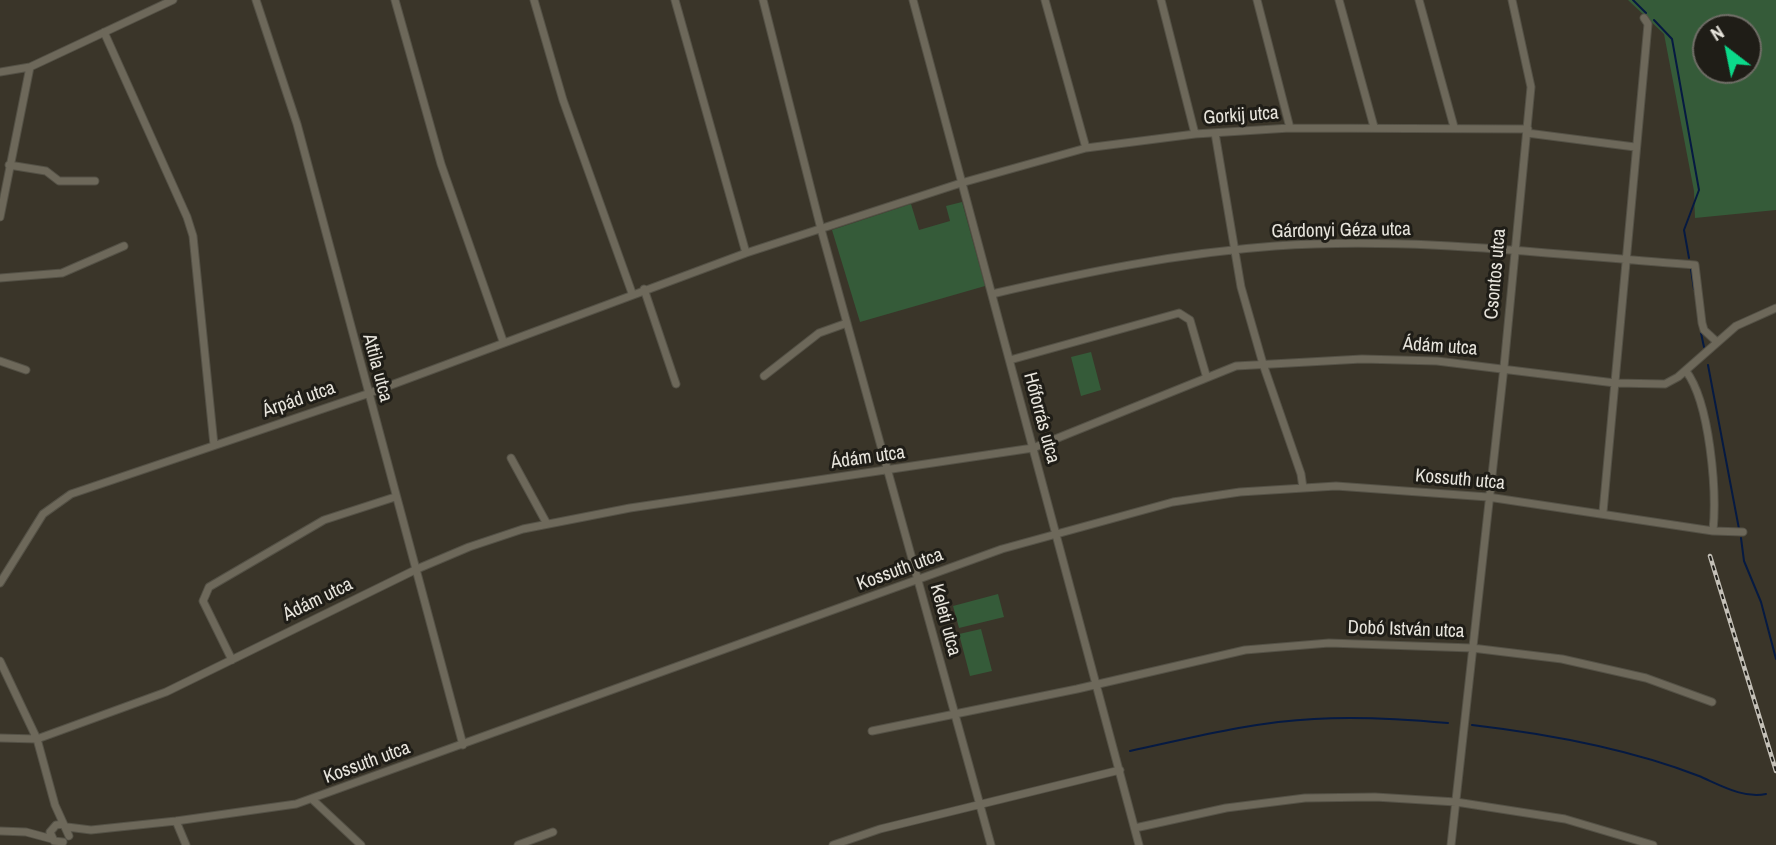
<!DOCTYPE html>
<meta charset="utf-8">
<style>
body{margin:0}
#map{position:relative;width:1776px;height:845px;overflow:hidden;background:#3a3529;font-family:"Archivo Narrow",sans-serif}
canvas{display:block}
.north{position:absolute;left:1692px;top:14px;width:70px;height:70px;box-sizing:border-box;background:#1f1d17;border:2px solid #6f6d66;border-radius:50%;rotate:328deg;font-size:19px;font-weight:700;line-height:28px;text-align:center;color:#e7e4dc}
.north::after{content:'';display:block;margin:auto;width:24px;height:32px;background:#0bd98a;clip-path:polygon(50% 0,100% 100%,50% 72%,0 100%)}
</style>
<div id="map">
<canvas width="1776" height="845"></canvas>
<div class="north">N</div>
</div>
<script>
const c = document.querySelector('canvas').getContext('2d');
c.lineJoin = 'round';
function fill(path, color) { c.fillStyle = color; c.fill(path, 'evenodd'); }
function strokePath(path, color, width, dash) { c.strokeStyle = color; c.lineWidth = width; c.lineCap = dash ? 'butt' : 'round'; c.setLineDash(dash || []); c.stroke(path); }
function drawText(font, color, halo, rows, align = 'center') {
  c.font = font + ' "Archivo Narrow",sans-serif'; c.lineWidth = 6; c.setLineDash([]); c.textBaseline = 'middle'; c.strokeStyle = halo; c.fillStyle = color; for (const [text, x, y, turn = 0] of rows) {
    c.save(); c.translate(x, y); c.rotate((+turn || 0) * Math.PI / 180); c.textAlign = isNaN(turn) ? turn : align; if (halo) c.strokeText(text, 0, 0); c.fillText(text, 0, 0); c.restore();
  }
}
fill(new Path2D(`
 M1628,0H1776V210L1695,218L1694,191L1664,34ZM1706,28H1748V70H1706Z
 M962,202L985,286L860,322L832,230L911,204L919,230L950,221L946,206Z
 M1091,352L1101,390L1081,396L1071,357Z
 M998,594L1004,617L959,628L953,606Z
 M981,629L992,671L970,676L959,634Z`), '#355b39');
strokePath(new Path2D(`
 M1633,0L1646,13
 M1654,20L1672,39L1699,190L1684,230L1689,258
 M1691,269L1694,289
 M1701,333L1704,347
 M1708,365L1739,529
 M1741,538L1744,561L1761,602L1776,659
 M1472,725C1549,734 1627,748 1699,776C1720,785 1744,799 1766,794
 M1130,751C1191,738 1252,722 1314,719C1359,716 1404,719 1448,723`), '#061a42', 2);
const minor = new Path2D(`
 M256,0L297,124L463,745
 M395,0L441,164L503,341
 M534,0L563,100L632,293
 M675,0L746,253
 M763,0L821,229L991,845
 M913,0L1139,845
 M1045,0L1086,148
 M1161,0L1195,134
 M1257,0L1290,128
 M1339,0L1374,127
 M1419,0L1454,127
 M104,32L187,217L193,236L214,445
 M0,72L30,67L173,0
 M1215,133L1241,287L1263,364L1301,474L1303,488
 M1527,133L1635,147
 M9,165L46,171L59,181H95
 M0,217L30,67
 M0,278L62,273L124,246
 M644,289L676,384
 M992,294C1086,272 1179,253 1275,246C1414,236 1556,255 1695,265L1702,323L1704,330L1717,342
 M1010,360L1179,313L1190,320L1206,375
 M0,361L26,370
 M1686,371C1710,403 1717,491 1713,531
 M764,376L819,333L847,323
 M511,458L547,524
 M1603,512L1648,24L1644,18
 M0,583L43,514L71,494L367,394L746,253L961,183L1086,148L1195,134L1290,128L1528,129
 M232,660L203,601L209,587L324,520L395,497
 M0,661L37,739L55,805L69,836
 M872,731L1077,689L1245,650L1329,643L1472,648L1562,659L1646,678L1712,702
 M0,738L37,739L166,692L417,569L469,547L523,529L630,508L1033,448L1236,366L1362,359L1437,361L1615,383L1665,384L1678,377L1736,326L1776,308
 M313,800L361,845
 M176,821L186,845
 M67,827L91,830L176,821L296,804L1002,549L1173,502L1240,492L1336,486L1488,497L1713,531L1743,532
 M1135,828L1226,808L1305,798L1375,797L1456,802L1565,819L1653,845
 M0,831L26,832L52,839
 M63,842L54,841L50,832L56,825L63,824
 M518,845L553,832
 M833,845L880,829L1120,770
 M1451,845L1504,367L1531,87L1512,0`);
strokePath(minor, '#545146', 9);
strokePath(minor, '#6d685a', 7);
const rail = new Path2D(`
 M1710,556L1776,771`);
strokePath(rail, '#c4c0b7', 4.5);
strokePath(rail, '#1f1d17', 2, [5]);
drawText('19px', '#e7e4dc', '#1f1d17', [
 ["Gorkij utca",1241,116,-4],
 ["Gárdonyi Géza utca",1341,231,-1],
 ["Csontos utca",1496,274,-85],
 ["Ádám utca",1440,347,4],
 ["Attila utca",377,368,75],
 ["Árpád utca",299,400,-19],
 ["Hőforrás utca",1041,418,75],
 ["Ádám utca",868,458,-8],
 ["Kossuth utca",1460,480,5],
 ["Kossuth utca",900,570,-20],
 ["Ádám utca",318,600,-26],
 ["Keleti utca",945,620,75],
 ["Dobó István utca",1406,630,2],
 ["Kossuth utca",367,763,-20]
]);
</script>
